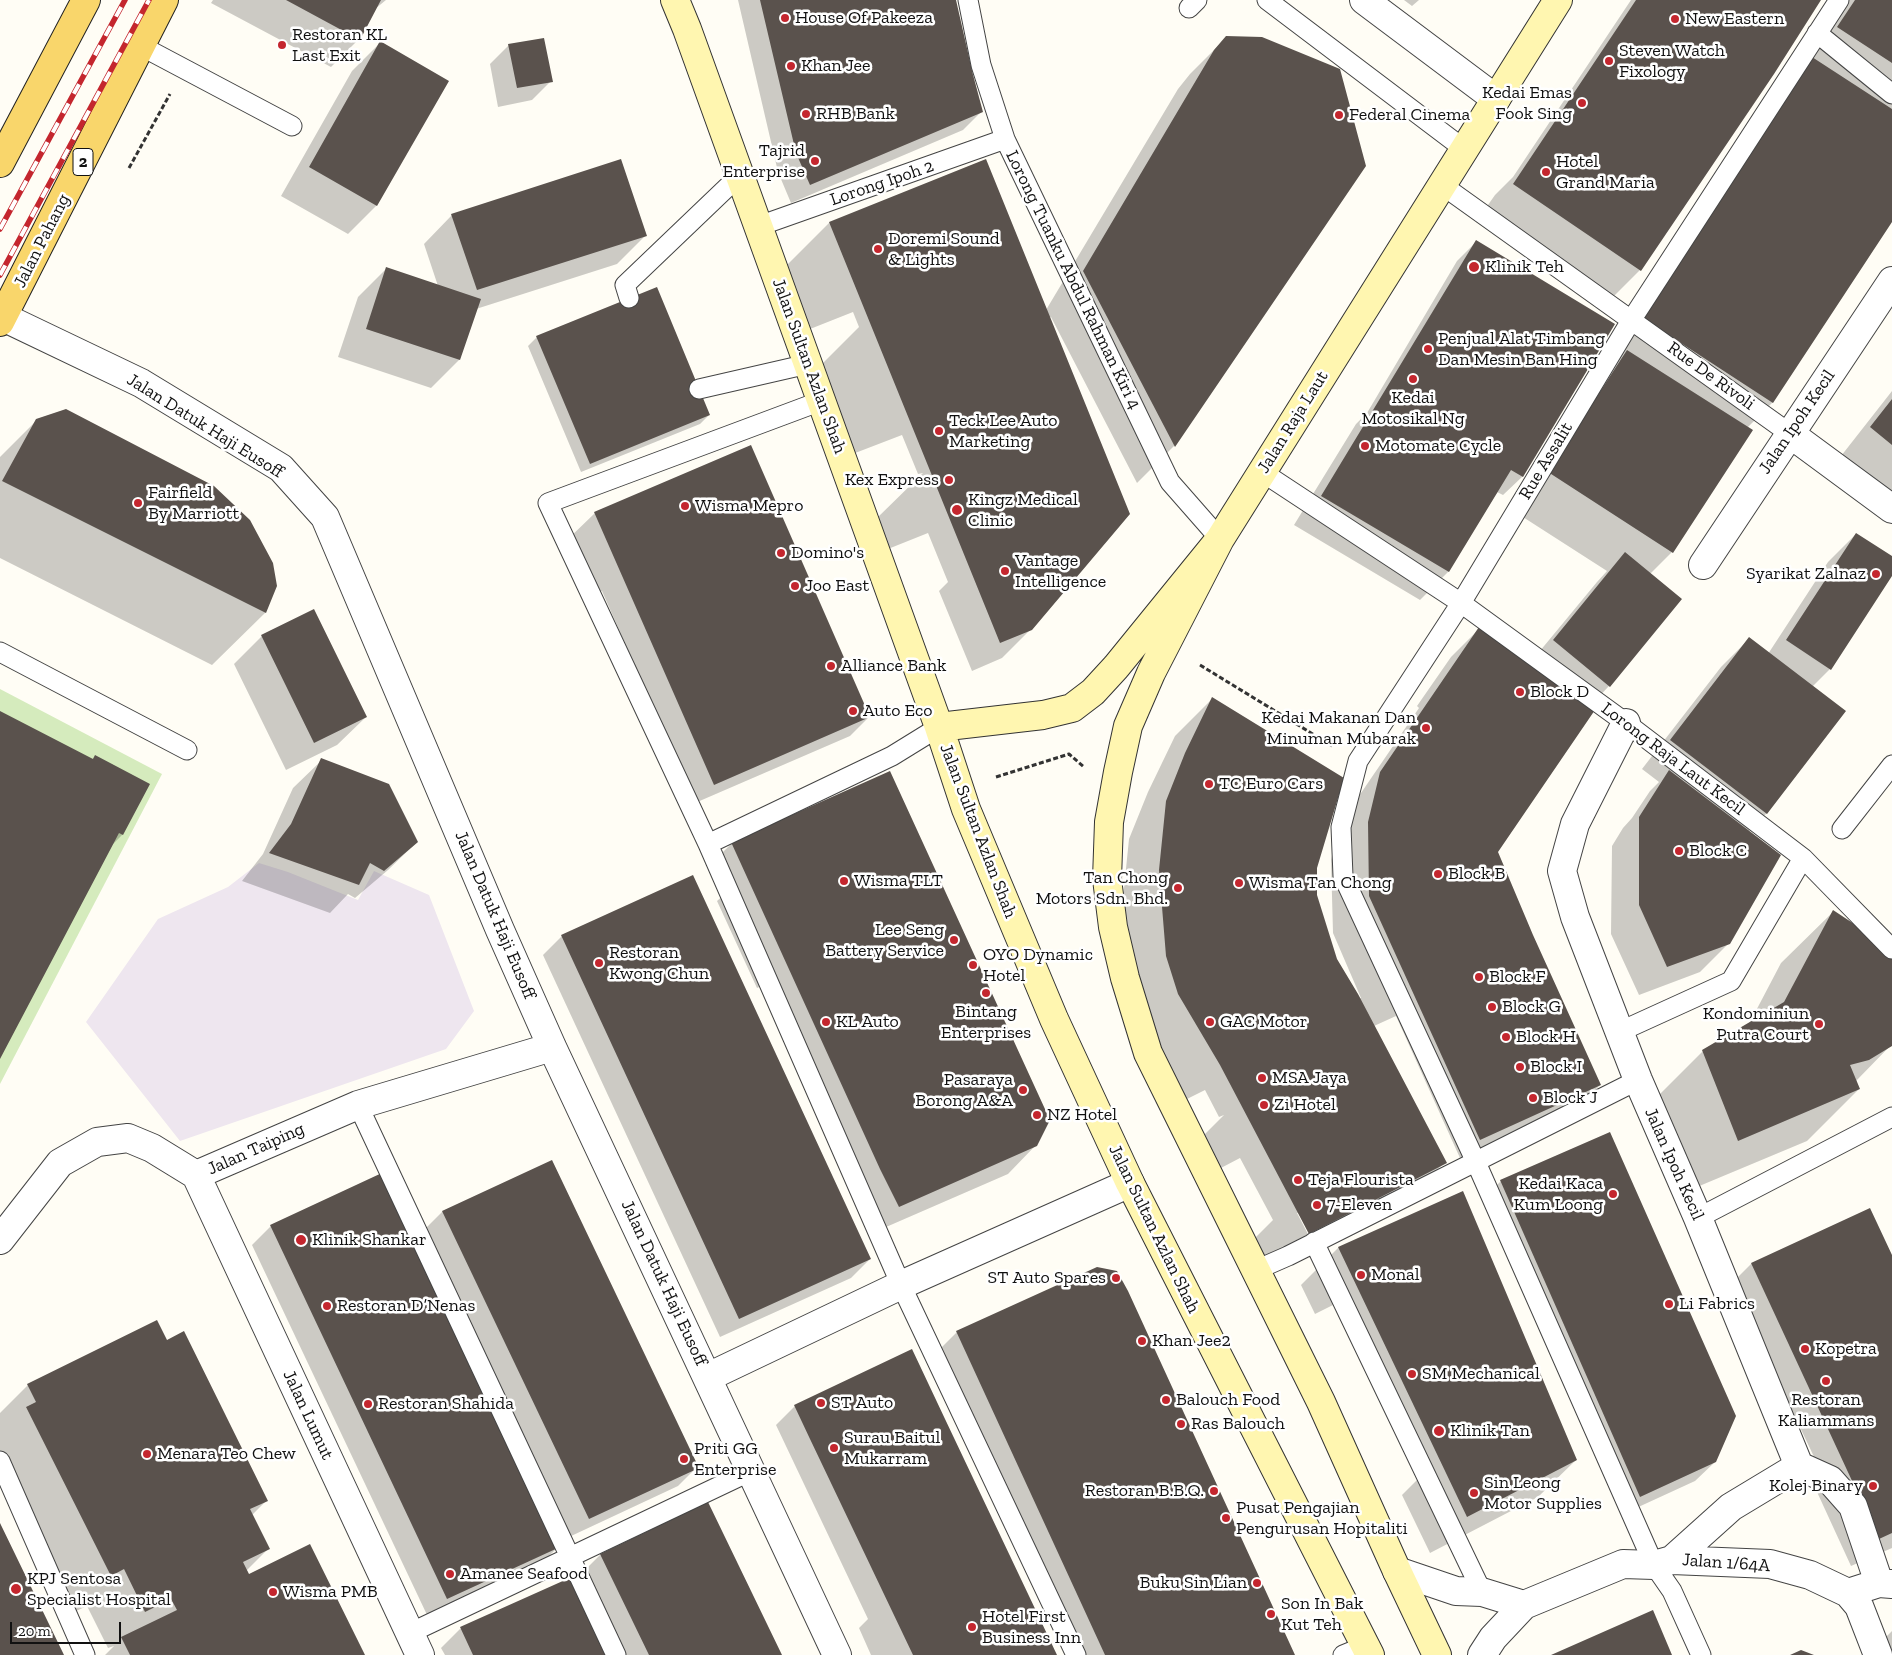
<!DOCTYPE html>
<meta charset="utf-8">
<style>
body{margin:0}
#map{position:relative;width:1892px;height:1655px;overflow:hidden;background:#fffdf5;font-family:"Zilla Slab",serif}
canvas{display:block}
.scale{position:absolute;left:10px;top:1622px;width:111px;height:22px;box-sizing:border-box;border:2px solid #111;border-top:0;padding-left:6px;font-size:15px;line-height:18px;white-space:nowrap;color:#111;-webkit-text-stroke:4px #fff;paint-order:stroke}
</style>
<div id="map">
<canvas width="1892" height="1655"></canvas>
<div class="scale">20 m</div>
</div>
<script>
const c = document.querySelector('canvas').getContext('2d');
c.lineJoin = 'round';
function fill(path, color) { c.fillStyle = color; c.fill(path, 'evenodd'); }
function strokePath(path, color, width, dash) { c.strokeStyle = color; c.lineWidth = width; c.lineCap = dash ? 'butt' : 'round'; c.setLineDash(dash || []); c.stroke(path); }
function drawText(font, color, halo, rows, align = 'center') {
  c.font = font + ' "Zilla Slab",serif'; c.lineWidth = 5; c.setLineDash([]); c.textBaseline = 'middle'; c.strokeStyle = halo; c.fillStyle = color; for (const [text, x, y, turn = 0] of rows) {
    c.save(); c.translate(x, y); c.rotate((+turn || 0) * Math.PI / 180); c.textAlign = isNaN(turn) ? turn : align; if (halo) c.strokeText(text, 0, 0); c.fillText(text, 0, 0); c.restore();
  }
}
fill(new Path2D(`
 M259,863L288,872L358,900L374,871L429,895L474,1011L446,1049L180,1141L86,1022L158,919L228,887Z`), '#eee6ef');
fill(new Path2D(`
 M0,689L162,774L0,1084Z`), '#d5ebbd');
fill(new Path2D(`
 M213,0H386L375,9L359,39L331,67L211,3Z
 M738,0H955L982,111L963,130L791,203L778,172Z
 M1404,0H1419L1412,6Z
 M1631,0H1820L1640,270L1603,307L1476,222L1495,195L1513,177Z
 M1844,0H1892V220L1772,403L1747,428L1672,552L1650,574L1609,686L1591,705L1497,852L1532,936L1600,1085L1581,1104L1460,1158L1396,1016L1374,1026L1445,1162L1408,1199L1272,1270L1255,1238L1273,1220L1240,1158L1219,1169L1202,1137L1224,1115L1219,1117L1205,1090L1183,1101L1141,1032L1122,908L1129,839L1148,792L1175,736L1212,699L1316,868V895L1336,959L1360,998H1361L1333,933L1331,860L1343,810L1361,793L1419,708L1417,706L1451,657L1479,629L1530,663L1597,582L1607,571L1512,510L1605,354ZM1297,1213H1300L1313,1239L1311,1240Z
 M1227,37L1364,166L1174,446L1137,483L1051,317L1049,318L1031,629L1002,658L972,671L939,591L948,582L928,533L888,549L876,519L923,473L918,474L902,435L850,455L816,370L859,327L853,312L800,333L777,275L829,223L1046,310L1178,89L1190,74Z
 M380,43L376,206L348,234L281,196L352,71Z
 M509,45L551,81L532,100L498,107L490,64Z
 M452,215L645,236L617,264L476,309L459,360L431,388L338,357L358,297L386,269L438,286L424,244Z
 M1476,242L1614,324L1522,477L1503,495L1497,492L1448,572L1420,600L1294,525L1356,424L1367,413L1457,261Z
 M537,337L709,415L700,424L581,472L528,346Z
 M1892,391V511L1834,465Z
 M37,420L276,586L265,613L212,665L0,558V457Z
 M595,513L869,717L850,736L695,803L602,591L591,596L566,541Z
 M1856,534L1892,558V574L1830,669L1812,687L1844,712L1766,814L1748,832L1729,943L1700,972L1639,995L1611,934L1612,846L1623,828L1632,818L1650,791L1659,782L1642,769L1721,667L1749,639L1768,654L1828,562Z
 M262,636L366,717L337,745L286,770L234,664Z
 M0,712L92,760L95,756L149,785L122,835L112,845L0,1057Z
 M322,760L417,842L388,870L355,898L348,894L330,913L242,881L263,854L293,788Z
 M732,843L1036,1145L1008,1174L870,1234L852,1198L865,1185L768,983L757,988L717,901L727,892L713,862Z
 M1834,911L1892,1044L1856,1081L1859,1089L1807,1141L1685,1192L1650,1104L1703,1051L1749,1024L1781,963Z
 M562,936L870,1259L851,1278L720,1337L543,955Z
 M552,1161L697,1467L678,1486L569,1537L423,1231L442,1212Z
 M1501,1181L1715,1462L1695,1481L1621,1515L1482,1200Z
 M1462,1192L1576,1460L1538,1497L1430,1553L1402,1495L1420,1477L1337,1303L1315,1314L1301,1285L1338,1248Z
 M1869,1210L1892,1258V1548L1851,1566L1806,1468L1815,1459L1732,1283L1751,1264Z
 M271,1226L559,1546L540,1565L428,1617L252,1245Z
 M957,1332L1294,1655H1078L938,1351Z
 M166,1341L267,1500L252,1515L268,1549L246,1571L248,1576L364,1655H105L114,1646L108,1648L87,1606L74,1612L0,1465V1413L28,1385Z
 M795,1406L1056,1655H871L859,1628L868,1619L776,1425Z
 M600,1555L781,1655H621L581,1574Z
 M574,1578L608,1655H445L441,1648L460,1629Z
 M1892,1631V1655H1868Z`), '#0003');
fill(new Path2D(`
 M286,0H381L360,40Z
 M760,0H956L973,75L983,112L810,185L796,153Z
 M1636,0H1821L1774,74L1641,271L1513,184Z
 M1855,0H1892V63L1837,27Z
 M1226,36L1262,37L1340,69L1366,166L1175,447L1083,271L1214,50Z
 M544,38L553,82L517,88L508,44Z
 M380,41L449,81L377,206L309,167Z
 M1812,57L1892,109V222L1773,403L1641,317Z
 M621,159L647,236L477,290L451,214Z
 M986,159L1130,514L1032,630L1000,643L829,222Z
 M1476,240L1615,324L1523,477L1511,470L1449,572L1321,496Z
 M386,267L481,299L460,360L366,329Z
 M657,287L710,415L590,464L536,336Z
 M1627,350L1753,430L1673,553L1548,472Z
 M1892,399V445L1870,427Z
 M66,409L214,486L250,520L273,563L277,586L266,613L2,481L36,419Z
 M751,445L870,717L714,785L594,512Z
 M1856,533L1892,556V576L1831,670L1786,640Z
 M1625,552L1682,599L1610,687L1553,640Z
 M314,609L367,717L314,743L261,635Z
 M1479,627L1597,707L1498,852L1533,935L1601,1085L1480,1140L1369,896L1368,822L1380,772Z
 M1749,637L1846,711L1767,814L1670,740Z
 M1212,697L1344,778L1317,868V895L1337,959L1358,994L1447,1163L1309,1234L1220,1065L1178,994L1166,956L1159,870L1166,801L1185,753Z
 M0,711L93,759L95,755L150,784L123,835L119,833L0,1059Z
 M321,758L389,784L418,842L384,871L370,863L359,885L269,853L291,824Z
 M1669,770L1781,855L1730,944L1667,967L1639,905V817Z
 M890,771L1050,1120L1037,1146L899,1207L880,1169L731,842Z
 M693,875L871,1259L739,1319L561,935Z
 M1833,910L1892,949V1046L1869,1060L1850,1065L1860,1089L1738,1141L1702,1050L1784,1002Z
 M1610,1132L1736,1416L1716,1462L1640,1497L1500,1180Z
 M552,1160L699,1468L589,1519L442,1211Z
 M384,1172L560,1547L447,1599L270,1225Z
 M1463,1191L1577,1460L1467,1517L1338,1247Z
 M1870,1208L1892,1255V1533L1879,1539L1751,1263Z
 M1097,1267L1117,1271L1128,1291L1295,1655H1105L956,1331Z
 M157,1320L167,1340L184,1331L268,1501L250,1509L270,1549L243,1562L249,1574L310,1544L365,1655H130L121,1637L177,1610L171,1599L145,1612L124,1569L111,1576L26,1407L36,1402L27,1384Z
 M912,1349L945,1419L1057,1655H913L810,1439L794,1405Z
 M708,1502L782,1655H649L600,1554Z
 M0,1523L64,1655H0Z
 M574,1576L610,1655H473L460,1627Z
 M1653,1610L1672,1655H1551Z
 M1801,1650L1814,1655H1790Z`), '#5a524d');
const service = new Path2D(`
 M968,0L981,65L1005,139L1170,482L1220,539
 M1267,0L1464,149
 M1189,8L1197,0
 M1817,33L1892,94
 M141,46L292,126
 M1442,185L1789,433
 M759,226L1005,139
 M629,298L625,285L740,175
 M699,389L808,364
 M821,401L548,503L708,844L901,1285L1076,1655
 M1262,472L1461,603L1626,723L1803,858L1892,949
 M0,652L187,750
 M1842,829L1892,765
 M708,844L892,756L939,727
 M1619,1032L1731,981L1803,858
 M358,1105L616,1655
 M1698,1218L1892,1117
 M1314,1242L1482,1592
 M1256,1270L1288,1256L1638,1080
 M0,1461L85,1655
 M410,1633L751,1471
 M1343,1655L1365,1646
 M1701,1655L1672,1591L1654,1565L1475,1160L1343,876L1341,827L1358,761L1461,603L1632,319L1839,0`);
const minor = new Path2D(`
 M1364,0L1496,99
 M3,317L141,383L281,468L325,517L500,930L552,1047L837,1655
 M1789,433L1892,509
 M1703,565L1892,281
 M1626,723L1575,824L1562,871L1575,917L1638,1080L1698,1218L1799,1466L1830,1480L1853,1506L1879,1583
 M196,1175L420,1655
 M0,1240L60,1163L97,1142L128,1138L152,1148L196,1175L358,1105L552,1047
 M708,1377L901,1285L1130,1183
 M1672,1560L1731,1507L1799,1466
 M1397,1571L1456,1591L1482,1592L1524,1605
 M1848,1593L1859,1606L1878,1655
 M1482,1655L1493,1638L1524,1605L1623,1564L1654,1565L1672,1560L1770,1564L1810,1575L1848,1593L1879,1583L1892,1584`);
const secondary = new Path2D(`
 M675,0L687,29L939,727L966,809L1054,1019L1130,1183L1370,1655
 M1220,539L1151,673L1128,726L1118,772L1109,822L1107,879L1113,927L1125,978L1148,1053L1321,1402L1397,1571L1437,1655
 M939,727L1043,715L1072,708L1093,692L1116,667L1220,539L1558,0`);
const primary = new Path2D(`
 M0,163L86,0
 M0,322L164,0`);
strokePath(service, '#444', 21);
strokePath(minor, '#444', 30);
strokePath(secondary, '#333', 30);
strokePath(primary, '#222', 30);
strokePath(new Path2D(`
 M129,168L170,94
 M1200,665L1334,747
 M996,777L1069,754L1084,767`), '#333', 3, [5, 2.5]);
strokePath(service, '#fff', 19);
strokePath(minor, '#fff', 28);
strokePath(secondary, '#fff6b0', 28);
strokePath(primary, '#f9d66b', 28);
const rail = new Path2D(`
 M0,229L125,0
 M0,275L149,0`);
strokePath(rail, '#c4262e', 5.5);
strokePath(rail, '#fff', 4, [11]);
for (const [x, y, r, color] of [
 [785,18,5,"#c4262e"],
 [1675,19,5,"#c4262e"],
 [282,45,5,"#c4262e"],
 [1609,61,5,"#c4262e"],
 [791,66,5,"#c4262e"],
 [1582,103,5,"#c4262e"],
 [806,114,5,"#c4262e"],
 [1339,115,5,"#c4262e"],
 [815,161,5,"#c4262e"],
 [1546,172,5,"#c4262e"],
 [878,249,5,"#c4262e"],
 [1474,267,6,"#c4262e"],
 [1428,349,5,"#c4262e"],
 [1413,379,5,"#c4262e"],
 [939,431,5,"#c4262e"],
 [1365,446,5,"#c4262e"],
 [949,480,5,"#c4262e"],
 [138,503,5,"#c4262e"],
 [685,506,5,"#c4262e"],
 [957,510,6,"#c4262e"],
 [781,553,5,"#c4262e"],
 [1005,571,5,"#c4262e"],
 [1876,574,5,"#c4262e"],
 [795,586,5,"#c4262e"],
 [831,666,5,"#c4262e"],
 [1520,692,5,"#c4262e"],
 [853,711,5,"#c4262e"],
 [1426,728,5,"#c4262e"],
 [1209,784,5,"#c4262e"],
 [1679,851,5,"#c4262e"],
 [1438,874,5,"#c4262e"],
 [844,881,5,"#c4262e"],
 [1239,883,5,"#c4262e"],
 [1178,888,5,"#c4262e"],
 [954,940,5,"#c4262e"],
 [599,963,5,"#c4262e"],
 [973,965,5,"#c4262e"],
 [1479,977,5,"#c4262e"],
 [986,993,5,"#c4262e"],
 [1492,1007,5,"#c4262e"],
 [826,1022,5,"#c4262e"],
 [1210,1022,5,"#c4262e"],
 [1819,1024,5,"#c4262e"],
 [1506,1037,5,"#c4262e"],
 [1520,1067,5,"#c4262e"],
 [1262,1078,5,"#c4262e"],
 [1023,1090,5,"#c4262e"],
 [1533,1098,5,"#c4262e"],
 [1264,1105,5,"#c4262e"],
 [1037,1115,5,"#c4262e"],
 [1298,1180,5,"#c4262e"],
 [1613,1194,5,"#c4262e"],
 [1317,1205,5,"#c4262e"],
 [301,1240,6,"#c4262e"],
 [1361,1275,5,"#c4262e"],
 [1116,1278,5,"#c4262e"],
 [1669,1304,5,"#c4262e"],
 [327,1306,5,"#c4262e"],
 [1142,1341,5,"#c4262e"],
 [1805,1349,5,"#c4262e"],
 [1412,1374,5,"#c4262e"],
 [1826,1381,5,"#c4262e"],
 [1166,1400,5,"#c4262e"],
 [821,1403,5,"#c4262e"],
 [368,1404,5,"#c4262e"],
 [1181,1424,5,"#c4262e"],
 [1439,1431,6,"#c4262e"],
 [834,1448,5,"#c4262e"],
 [147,1454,5,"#c4262e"],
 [684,1459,5,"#c4262e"],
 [1873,1486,5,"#c4262e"],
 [1214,1491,5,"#c4262e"],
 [1474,1493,5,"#c4262e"],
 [1226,1518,5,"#c4262e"],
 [450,1574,5,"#c4262e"],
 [1257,1583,5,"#c4262e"],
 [16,1589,6,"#c4262e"],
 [273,1592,5,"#c4262e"],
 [1271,1614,5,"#c4262e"],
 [972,1627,5,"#c4262e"]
]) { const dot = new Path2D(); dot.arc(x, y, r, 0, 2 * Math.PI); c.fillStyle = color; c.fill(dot); strokePath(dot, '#fff', 2); }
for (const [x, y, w] of [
 [83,162,20]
]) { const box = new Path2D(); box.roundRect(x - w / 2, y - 13.5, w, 27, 4); c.fillStyle = '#fff'; c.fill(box); strokePath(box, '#111', 1); }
drawText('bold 16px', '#111', null, [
 ["2",83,162]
]);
drawText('18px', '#111', '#fff', [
 ["House Of Pakeeza",795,18],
 ["New Eastern",1685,19],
 ["Restoran KL",292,35],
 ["Last Exit",292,56],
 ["Steven Watch",1619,51],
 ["Fixology",1619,72],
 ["Khan Jee",801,66],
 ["Kedai Emas",1572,93,"right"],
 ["Fook Sing",1572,114,"right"],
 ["RHB Bank",816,114],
 ["Federal Cinema",1349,115],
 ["Tajrid",805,151,"right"],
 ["Enterprise",805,172,"right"],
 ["Hotel",1556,162],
 ["Grand Maria",1556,183],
 ["Doremi Sound",888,239],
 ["& Lights",888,260],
 ["Klinik Teh",1485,267],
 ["Penjual Alat Timbang",1438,339],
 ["Dan Mesin Ban Hing",1438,360],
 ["Kedai",1413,398,"center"],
 ["Motosikal Ng",1413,419,"center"],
 ["Teck Lee Auto",949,421],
 ["Marketing",949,442],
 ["Motomate Cycle",1375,446],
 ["Kex Express",939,480,"right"],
 ["Fairfield",148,493],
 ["By Marriott",148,514],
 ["Kingz Medical",968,500],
 ["Clinic",968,521],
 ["Wisma Mepro",695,506],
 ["Domino's",791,553],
 ["Vantage",1015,561],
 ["Intelligence",1015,582],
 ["Syarikat Zalnaz",1866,574,"right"],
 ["Joo East",805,586],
 ["Alliance Bank",841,666],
 ["Block D",1530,692],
 ["Auto Eco",863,711],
 ["Kedai Makanan Dan",1416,718,"right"],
 ["Minuman Mubarak",1416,739,"right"],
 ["TC Euro Cars",1219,784],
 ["Block C",1689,851],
 ["Block B",1448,874],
 ["Tan Chong",1168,878,"right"],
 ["Motors Sdn. Bhd.",1168,899,"right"],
 ["Wisma TLT",854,881],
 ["Wisma Tan Chong",1249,883],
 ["Lee Seng",944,930,"right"],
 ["Battery Service",944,951,"right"],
 ["Restoran",609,953],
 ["Kwong Chun",609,974],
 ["OYO Dynamic",983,955],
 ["Hotel",983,976],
 ["Block F",1489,977],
 ["Block G",1502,1007],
 ["Bintang",986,1012,"center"],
 ["Enterprises",986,1033,"center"],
 ["Kondominiun",1809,1014,"right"],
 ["Putra Court",1809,1035,"right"],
 ["KL Auto",836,1022],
 ["GAC Motor",1220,1022],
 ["Block H",1516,1037],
 ["Block I",1530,1067],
 ["MSA Jaya",1272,1078],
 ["Pasaraya",1013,1080,"right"],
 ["Borong A&A",1013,1101,"right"],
 ["Block J",1543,1098],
 ["Zi Hotel",1274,1105],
 ["NZ Hotel",1047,1115],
 ["Teja Flourista",1308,1180],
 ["Kedai Kaca",1603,1184,"right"],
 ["Kum Loong",1603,1205,"right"],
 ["7-Eleven",1327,1205],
 ["Klinik Shankar",312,1240],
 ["Monal",1371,1275],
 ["ST Auto Spares",1106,1278,"right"],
 ["Li Fabrics",1679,1304],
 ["Restoran D’Nenas",337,1306],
 ["Khan Jee2",1152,1341],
 ["Kopetra",1815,1349],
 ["SM Mechanical",1422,1374],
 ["Balouch Food",1176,1400],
 ["Restoran",1826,1400,"center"],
 ["Kaliammans",1826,1421,"center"],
 ["ST Auto",831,1403],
 ["Restoran Shahida",378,1404],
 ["Ras Balouch",1191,1424],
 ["Klinik Tan",1450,1431],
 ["Surau Baitul",844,1438],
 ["Mukarram",844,1459],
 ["Priti GG",694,1449],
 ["Enterprise",694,1470],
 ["Menara Teo Chew",157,1454],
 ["Sin Leong",1484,1483],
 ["Motor Supplies",1484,1504],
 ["Kolej Binary",1863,1486,"right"],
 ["Restoran B.B.Q.",1204,1491,"right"],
 ["Pusat Pengajian",1236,1508],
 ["Pengurusan Hopitaliti",1236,1529],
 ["Amanee Seafood",460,1574],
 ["KPJ Sentosa",27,1579],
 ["Specialist Hospital",27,1600],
 ["Buku Sin Lian",1247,1583,"right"],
 ["Wisma PMB",283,1592],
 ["Son In Bak",1281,1604],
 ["Kut Teh",1281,1625],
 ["Hotel First",982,1617],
 ["Business Inn",982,1638]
], 'left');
drawText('18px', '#111', '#fff', [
 ["Lorong Ipoh 2",882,183,-19],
 ["Jalan Pahang",42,241,-63],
 ["Lorong Tuanku Abdul Rahman Kiri 4",1073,280,64],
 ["Jalan Sultan Azlan Shah",809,366,70],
 ["Rue De Rivoli",1711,376,36],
 ["Jalan Raja Laut",1293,422,-58],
 ["Jalan Ipoh Kecil",1797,422,-56],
 ["Jalan Datuk Haji Eusoff",205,426,32],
 ["Rue Assalit",1546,461,-59],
 ["Lorong Raja Laut Kecil",1673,759,37],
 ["Jalan Sultan Azlan Shah",978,831,69],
 ["Jalan Datuk Haji Eusoff",495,915,67],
 ["Jalan Taiping",256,1149,-24],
 ["Jalan Ipoh Kecil",1674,1164,66],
 ["Jalan Sultan Azlan Shah",1154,1229,64],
 ["Jalan Datuk Haji Eusoff",664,1283,65],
 ["Jalan Lumut",308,1415,65],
 ["Jalan 1/64A",1726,1563,4]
]);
</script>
